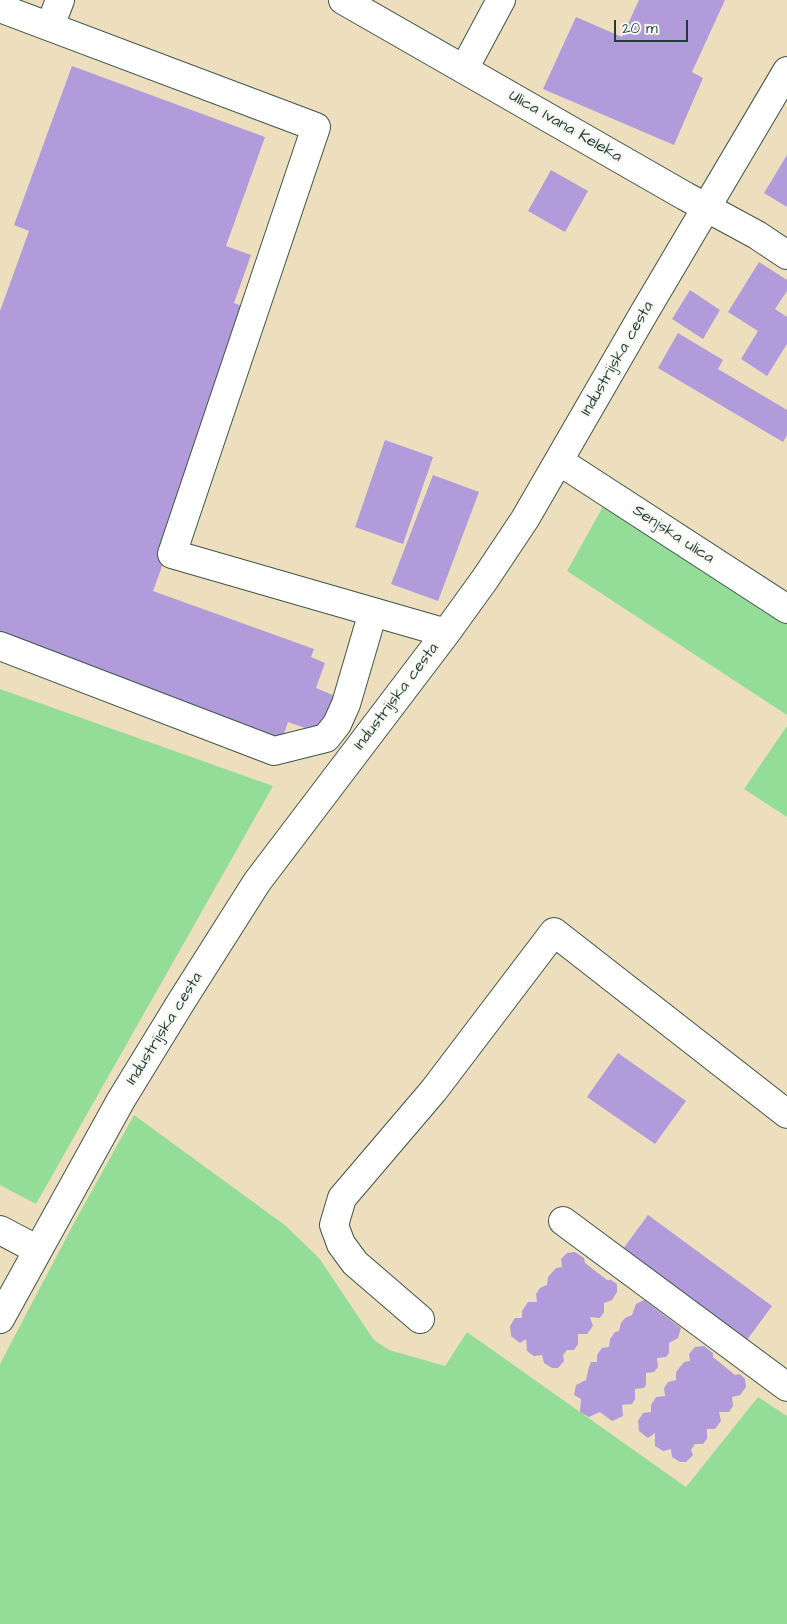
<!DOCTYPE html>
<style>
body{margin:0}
#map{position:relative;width:787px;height:1624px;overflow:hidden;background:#eddfbd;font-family:"Architects Daughter",sans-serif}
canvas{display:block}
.scale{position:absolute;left:614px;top:20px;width:74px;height:22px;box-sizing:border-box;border:2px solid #1f3d34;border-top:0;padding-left:6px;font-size:15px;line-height:18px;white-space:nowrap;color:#1f3d34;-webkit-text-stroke:4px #f6f6f2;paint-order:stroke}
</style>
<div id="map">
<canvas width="787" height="1624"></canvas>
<div class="scale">20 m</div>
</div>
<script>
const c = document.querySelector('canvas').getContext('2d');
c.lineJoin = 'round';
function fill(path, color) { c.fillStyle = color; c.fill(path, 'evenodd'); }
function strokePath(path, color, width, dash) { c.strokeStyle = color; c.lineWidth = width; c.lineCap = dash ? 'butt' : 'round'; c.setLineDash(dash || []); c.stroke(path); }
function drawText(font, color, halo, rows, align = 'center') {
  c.font = font + ' "Architects Daughter",sans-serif'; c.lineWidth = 4; c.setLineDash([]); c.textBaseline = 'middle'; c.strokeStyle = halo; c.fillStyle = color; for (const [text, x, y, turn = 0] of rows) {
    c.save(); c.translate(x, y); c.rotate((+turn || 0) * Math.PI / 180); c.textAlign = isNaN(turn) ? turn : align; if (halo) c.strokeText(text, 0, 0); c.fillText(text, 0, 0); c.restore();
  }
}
fill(new Path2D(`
 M605,503L787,616V715L567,571Z
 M0,689L273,786L36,1204L0,1185Z
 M787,726V817L744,789Z
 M134,1115L286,1226L319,1258L374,1340L389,1350L445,1366L467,1332L686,1487L758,1397L787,1416V1624H0V1364L74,1223Z`), '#94dd98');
fill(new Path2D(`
 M639,0H725L692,72L703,78L674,145L543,89L576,17L622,37Z
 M72,66L265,137L226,246L251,255L234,303L255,311L153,591L314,649L311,657L325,663L316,688L335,696L325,721L311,730L288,722L281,742L0,639V311L29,231L14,225Z
 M787,155V207L764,193Z
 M551,170L588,191L565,232L528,211Z
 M759,262L787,280V291L775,309L787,317V344L767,376L741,359L758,331L728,312Z
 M690,290L720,310L703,339L672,319Z
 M678,333L723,360L718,369L787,410V435L783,442L658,368Z
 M385,440L433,457L403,544L355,527Z
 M433,475L479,492L438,601L391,584Z
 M618,1053L686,1101L655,1144L587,1097Z
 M648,1215L772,1306L747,1340L623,1249Z
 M575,1252L584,1258L585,1263L607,1280H611L617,1284V1292L612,1300L604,1303V1312L600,1318L590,1317L593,1326L587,1334H578V1344L574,1350H567L563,1355L564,1361L558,1368H552L544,1363L542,1355L534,1356L527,1351L526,1339L520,1343L511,1336L510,1326L515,1318H522V1311L528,1302H537L536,1294L540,1288L547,1285L548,1277L556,1268L562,1267L561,1259L567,1253Z
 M644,1300L681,1328L678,1338L669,1343V1353L666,1357L657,1358L658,1367L654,1372L646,1373V1385L644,1388L635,1389V1399L632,1404L622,1405L623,1416L612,1421L600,1412L589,1417L580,1412L581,1399L574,1395L576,1385L586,1380L589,1367L591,1362H597V1355L602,1348L609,1347L610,1339L615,1332L619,1331L621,1323L625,1318L632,1315L636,1304Z
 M704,1346L713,1353V1357L735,1375L740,1374L745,1379L746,1387L740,1395L732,1397L733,1406L729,1412H719L721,1421L715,1429H707V1439L703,1444H695L691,1450L693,1455L686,1462H680L672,1457L671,1449L663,1451L655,1446V1433L648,1438L639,1431L638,1421L643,1413L651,1412V1405L656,1397L665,1396L664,1388L668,1382L676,1380V1372L684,1362L690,1361L689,1354L695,1347Z`), '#b19bdb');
const minor = new Path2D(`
 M343,0L685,196L757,235L787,255
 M0,8L316,127L172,554L446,633
 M50,26L60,0
 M464,69L501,0
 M559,461L787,609
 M0,646L274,751L326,738L337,724L346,704L373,612
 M563,1221L787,1387
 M0,1230L38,1250
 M0,1319L121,1100L181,1002L257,882L446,633L485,579L525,519L644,313L787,71
 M420,1319L355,1263L341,1244L334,1225L342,1198L434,1090L554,932L787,1114`);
strokePath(minor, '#3e5549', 30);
strokePath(minor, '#fff', 28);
drawText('16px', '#1f3d34', '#f6f6f2', [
 ["Ulica Ivana Keleka",565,127,30],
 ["Industrijska cesta",618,359,-60],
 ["Senjska ulica",673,535,33],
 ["Industrijska cesta",397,697,-53],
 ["Industrijska cesta",165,1029,-58]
]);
</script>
